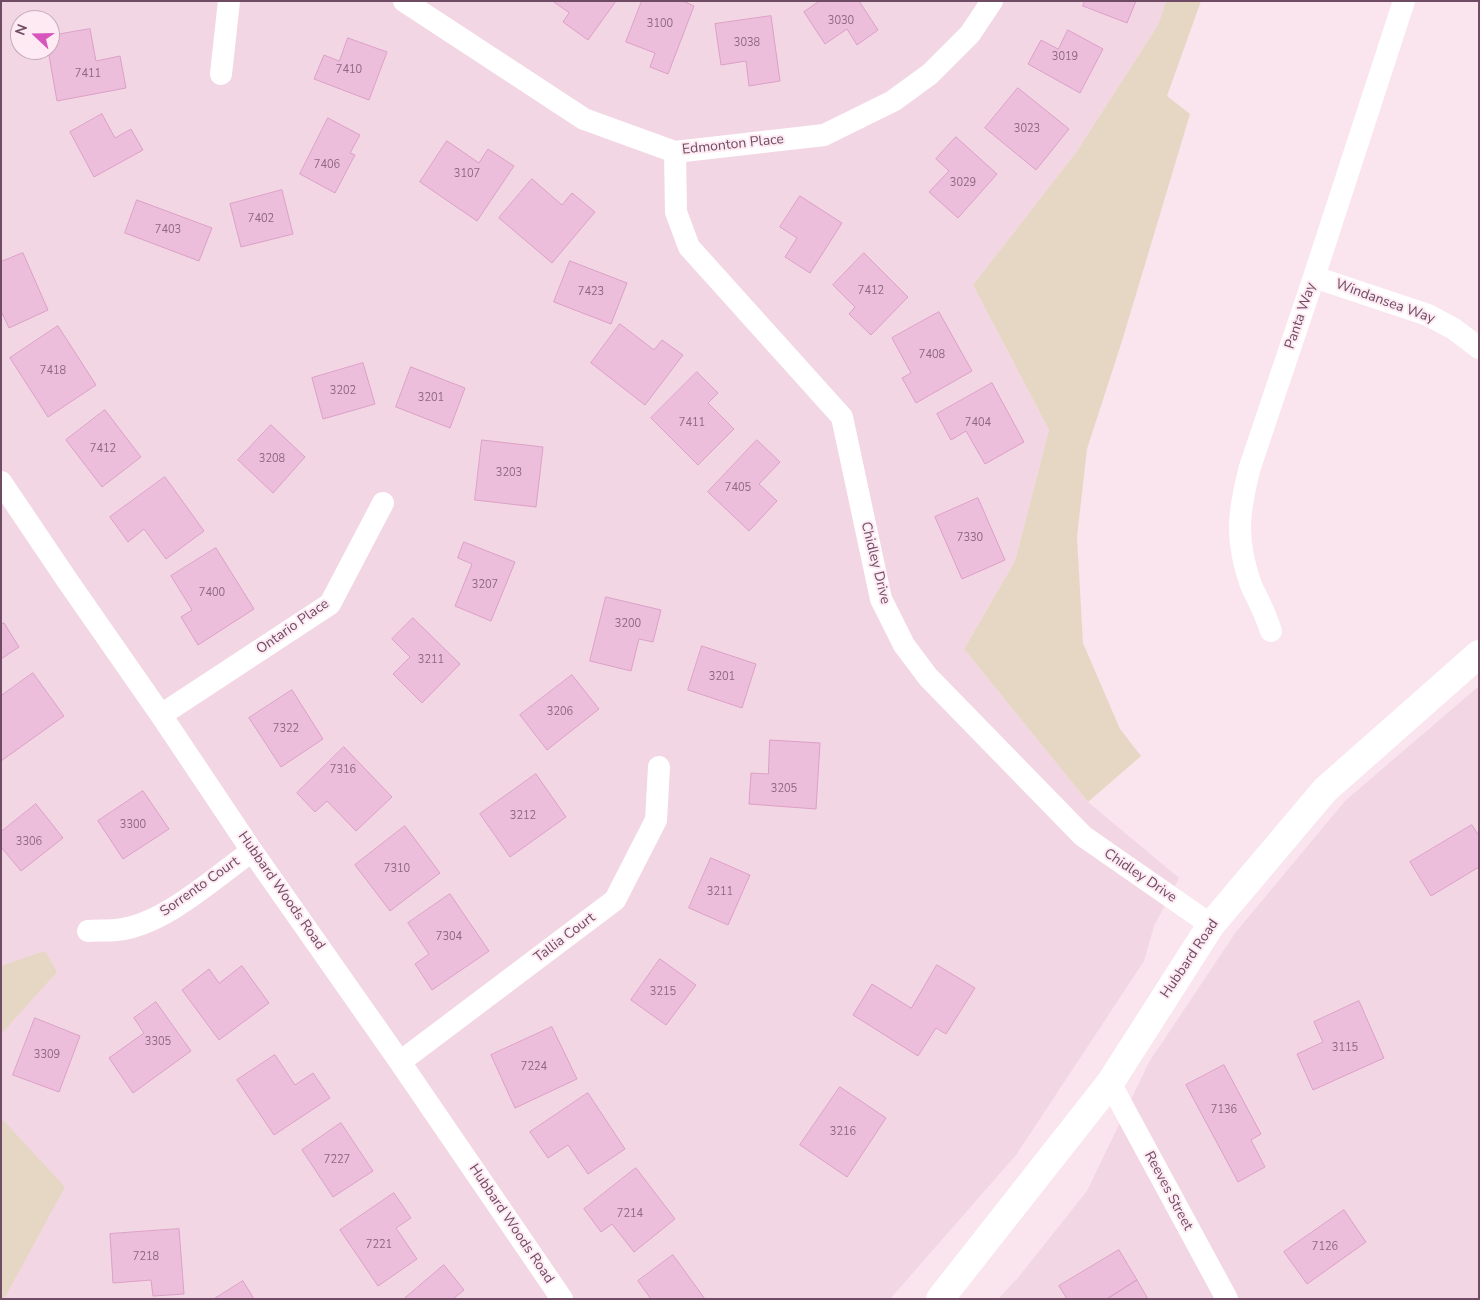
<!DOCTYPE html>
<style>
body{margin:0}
#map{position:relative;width:1480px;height:1300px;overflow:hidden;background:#fae4ed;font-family:"Nunito Sans",sans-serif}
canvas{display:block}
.frame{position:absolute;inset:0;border:2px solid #704c64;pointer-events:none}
.north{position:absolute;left:10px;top:10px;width:50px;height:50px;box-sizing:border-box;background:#fdeaf2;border:1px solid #c5abb9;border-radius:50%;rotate:291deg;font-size:14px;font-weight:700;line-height:20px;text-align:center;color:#704c64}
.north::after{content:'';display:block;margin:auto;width:18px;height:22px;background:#d855be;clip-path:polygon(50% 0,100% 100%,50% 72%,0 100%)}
</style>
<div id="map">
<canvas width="1480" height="1300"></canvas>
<div class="frame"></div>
<div class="north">N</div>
</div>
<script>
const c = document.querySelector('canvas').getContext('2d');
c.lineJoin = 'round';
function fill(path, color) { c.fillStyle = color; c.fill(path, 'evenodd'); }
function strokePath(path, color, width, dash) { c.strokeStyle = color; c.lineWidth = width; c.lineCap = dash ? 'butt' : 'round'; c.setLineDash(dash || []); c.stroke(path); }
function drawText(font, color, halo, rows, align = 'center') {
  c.font = font + ' "Nunito Sans",sans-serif'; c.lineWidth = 4; c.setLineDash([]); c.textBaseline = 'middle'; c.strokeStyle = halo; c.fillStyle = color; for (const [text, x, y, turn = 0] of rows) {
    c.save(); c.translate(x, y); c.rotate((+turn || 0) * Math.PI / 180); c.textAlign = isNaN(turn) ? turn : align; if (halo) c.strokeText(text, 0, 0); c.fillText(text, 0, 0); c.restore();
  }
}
fill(new Path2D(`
 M1,1H1166L1158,25L1077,151L973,285L1049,430L1015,561L964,649L1088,802L1179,878L1154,926L1144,961L1016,1155L890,1299H1ZM20,20H50V50H20Z
 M1479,686V1299H998L1017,1279L1087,1191L1149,1062L1236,932L1345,801Z`), '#f3d6e3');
fill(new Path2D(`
 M1166,1H1201L1167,96L1190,114L1122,341L1087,449L1077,537L1083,643L1120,729L1141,756L1088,802L964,649L1015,561L1049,430L973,285L1077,151L1158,25Z
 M45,951L57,972L1,1034V966Z
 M1,1118L65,1187L4,1299H1Z`), '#e6d7c4');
const building = new Path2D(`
 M553,1H616L588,40L563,22L569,13Z
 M642,1H683L694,6L668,74L650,67L655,53L626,42Z
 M820,1H859L878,30L857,45L847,29L825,44L804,12Z
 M1085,1H1136L1127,23L1083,6Z
 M771,16L780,81L749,86L746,61L721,65L715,24Z
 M90,29L96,61L120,56L126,88L57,101L48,50H50V36Z
 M1068,30L1103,49L1080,93L1028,64L1041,40L1058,49Z
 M348,38L387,52L369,100L314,79L324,55L339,61Z
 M1018,88L1069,129L1036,170L985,128Z
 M102,114L115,138L131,129L143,150L94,177L70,132Z
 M328,118L360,135L350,153L355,155L335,193L300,174Z
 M956,137L997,174L958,218L929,192L949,171L936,159Z
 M447,141L479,163L488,149L514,166L477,221L420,182Z
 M532,179L562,205L572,193L595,212L552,263L499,218Z
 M282,190L293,234L241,247L230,204Z
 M800,196L842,223L810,273L785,257L797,238L780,227Z
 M137,200L212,228L199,261L125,233Z
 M23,253L48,310L9,328L1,311V262Z
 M864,253L908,297L871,335L849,314L855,307L833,285Z
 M570,261L627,283L611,324L554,302Z
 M939,312L972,371L916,403L902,378L911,373L892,338Z
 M620,324L654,350L662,340L683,355L645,405L591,363Z
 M58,326L96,385L48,417L10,358Z
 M363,363L375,404L323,419L312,378Z
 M411,367L465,388L450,428L396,407Z
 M697,372L718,393L708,403L734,429L698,465L651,418Z
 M992,383L1024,442L985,464L966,431L951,440L937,414Z
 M105,410L141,457L102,487L66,440Z
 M271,425L305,457L273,493L238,460Z
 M482,440L543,447L536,507L475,500Z
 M757,440L780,462L759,484L777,501L749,531L708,492Z
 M165,477L204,531L166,559L144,529L128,542L110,517Z
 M978,498L1005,560L962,579L935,517Z
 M464,542L515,562L491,621L455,606L472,564L458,558Z
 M216,548L254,609L198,645L181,617L192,610L171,576Z
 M606,597L661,610L653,642L639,639L631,671L590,661Z
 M413,618L460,664L422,703L393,674L410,657L392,639Z
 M4,623L19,647L1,659V625Z
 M702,646L756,664L742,708L688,690Z
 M33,673L64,716L1,761V696Z
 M572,675L599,709L547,750L520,715Z
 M292,690L323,739L281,767L249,718Z
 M770,740L820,743L816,809L749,804L751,773L768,774Z
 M344,747L392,797L356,831L327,801L315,812L297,793Z
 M536,774L566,817L510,857L480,814Z
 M143,791L169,829L123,859L98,821Z
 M36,804L63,838L21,871L1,847V832Z
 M1472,825L1479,836V867L1431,896L1410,862Z
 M405,826L440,873L390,911L355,865Z
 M711,858L750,875L728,925L689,908Z
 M450,894L489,951L432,990L415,964L429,954L408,923Z
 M660,959L696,985L666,1025L631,1000Z
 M937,965L975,988L946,1034L936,1028L918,1056L853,1015L872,984L911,1008Z
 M242,966L269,1003L219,1040L182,990L209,969L219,983Z
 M1359,1001L1384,1058L1313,1090L1297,1054L1323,1042L1314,1022Z
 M156,1002L191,1051L133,1093L109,1058L144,1033L134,1018Z
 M35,1018L80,1036L59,1092L13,1075Z
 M552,1027L577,1079L515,1108L491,1055Z
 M275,1055L295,1085L313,1073L330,1098L274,1135L237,1080Z
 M1224,1065L1261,1134L1251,1140L1265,1167L1238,1182L1186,1085Z
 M840,1087L886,1118L847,1177L800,1145Z
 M588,1093L625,1149L588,1174L568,1145L548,1158L530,1132Z
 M341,1123L373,1171L333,1197L302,1150Z
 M636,1168L675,1219L634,1252L612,1224L601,1232L584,1209Z
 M394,1193L411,1218L396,1228L417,1259L378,1286L340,1230Z
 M1344,1210L1366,1242L1307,1284L1284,1252Z
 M179,1229L184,1294L153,1296L151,1280L113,1283L110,1234Z
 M1119,1250L1137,1280L1107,1299H1067L1059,1286Z
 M673,1255L705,1299H651L638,1281Z
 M444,1265L464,1290L453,1299H404Z
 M1137,1280L1148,1299H1107Z
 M243,1281L254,1299H214Z`);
fill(building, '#ecbedb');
strokePath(building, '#dda0c7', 1);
strokePath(new Path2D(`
 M404,1L584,119L675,152L824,135L893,101L930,74L970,34L992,1
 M221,74L229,1
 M675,152L676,212L689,247L842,417L881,599L904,645L928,677L1083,836L1211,925
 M1314,277L1428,315L1454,329L1479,348
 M1,482L67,580L161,715L252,851L400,1062L562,1299
 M1271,631C1268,623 1265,614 1261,606C1258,599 1254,592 1251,585C1235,540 1238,513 1250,467L1314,277L1404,1
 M161,715L330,604L383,503
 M88,931C97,930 107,931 116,930C163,926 214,878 252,851
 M400,1062L615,900L656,820L659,767
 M1110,1083L1227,1299`), '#fff', 22);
strokePath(new Path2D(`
 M940,1299L1110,1083L1211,925L1325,790L1479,654`), '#fff', 28);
drawText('11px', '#8f6882', null, [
 ["3030",841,21],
 ["3100",660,24],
 ["3038",747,43],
 ["3019",1065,57],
 ["7410",349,70],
 ["7411",88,74],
 ["3023",1027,129],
 ["7406",327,165],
 ["3107",467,174],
 ["3029",963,183],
 ["7402",261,219],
 ["7403",168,230],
 ["7412",871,291],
 ["7423",591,292],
 ["7408",932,355],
 ["7418",53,371],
 ["3202",343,391],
 ["3201",431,398],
 ["7411",692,423],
 ["7404",978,423],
 ["7412",103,449],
 ["3208",272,459],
 ["3203",509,473],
 ["7405",738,488],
 ["7330",970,538],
 ["3207",485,585],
 ["7400",212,593],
 ["3200",628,624],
 ["3211",431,660],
 ["3201",722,677],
 ["3206",560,712],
 ["7322",286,729],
 ["7316",343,770],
 ["3205",784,789],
 ["3212",523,816],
 ["3300",133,825],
 ["3306",29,842],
 ["7310",397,869],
 ["3211",720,892],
 ["7304",449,937],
 ["3215",663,992],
 ["3305",158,1042],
 ["3115",1345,1048],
 ["3309",47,1055],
 ["7224",534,1067],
 ["7136",1224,1110],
 ["3216",843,1132],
 ["7227",337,1160],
 ["7214",630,1214],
 ["7221",379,1245],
 ["7126",1325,1247],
 ["7218",146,1257]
]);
drawText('14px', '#704c64', '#fdeaf2', [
 ["Edmonton Place",733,145,-6],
 ["Windansea Way",1385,302,20],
 ["Panta Way",1301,316,-71],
 ["Chidley Drive",875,563,76],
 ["Ontario Place",293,627,-35],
 ["Chidley Drive",1140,876,34],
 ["Sorrento Court",200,887,-35],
 ["Hubbard Woods Road",281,891,55],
 ["Tallia Court",565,938,-37],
 ["Hubbard Road",1190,959,-56],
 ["Reeves Street",1168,1191,62],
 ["Hubbard Woods Road",511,1224,56]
]);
</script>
